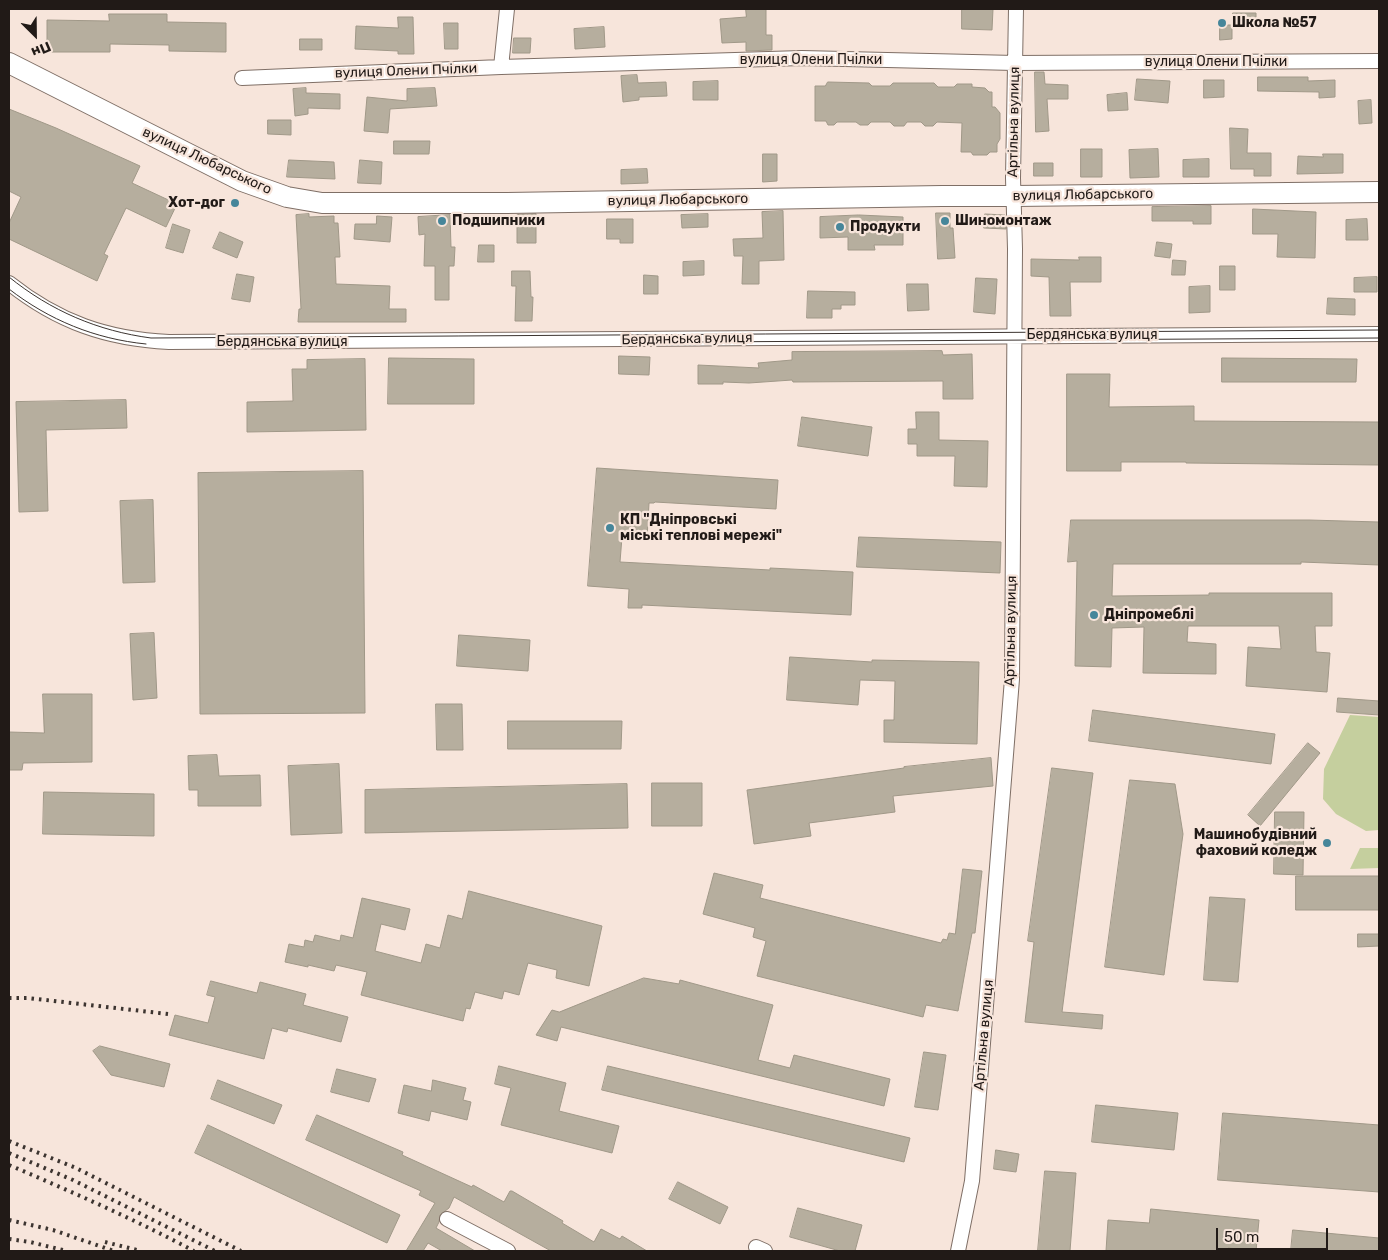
<!DOCTYPE html>
<meta charset="utf-8">
<style>
body{margin:0}
#map{position:relative;width:1388px;height:1260px;overflow:hidden;background:#f7e5db;font-family:Rubik,sans-serif}
canvas{display:block}
.frame{position:absolute;inset:0;border:10px solid #211a17;pointer-events:none}
.north{position:absolute;left:10px;top:10px;width:50px;height:50px;-webkit-text-stroke:4px #f7e5db;paint-order:stroke;rotate:157deg;font-size:14px;font-weight:700;line-height:20px;text-align:center;color:#211a17}
.north::after{content:'';display:block;margin:auto;width:18px;height:22px;background:#211a17;clip-path:polygon(50% 0,100% 100%,50% 72%,0 100%)}
.scale{position:absolute;left:1216px;top:1228px;width:112px;height:22px;box-sizing:border-box;border:2px solid #211a17;border-top:0;padding-left:6px;font-size:15px;line-height:18px;white-space:nowrap;color:#211a17;-webkit-text-stroke:4px #f7e5db;paint-order:stroke}
</style>
<div id="map">
<canvas width="1388" height="1260"></canvas>
<div class="frame"></div>
<div class="north">Пн</div>
<div class="scale">50 m</div>
</div>
<script>
const c = document.querySelector('canvas').getContext('2d');
c.lineJoin = 'round';
function fill(path, color) { c.fillStyle = color; c.fill(path, 'evenodd'); }
function strokePath(path, color, width, dash) { c.strokeStyle = color; c.lineWidth = width; c.lineCap = dash ? 'butt' : 'round'; c.setLineDash(dash || []); c.stroke(path); }
function drawText(font, color, halo, rows, align = 'center') {
  c.font = font + ' Rubik,sans-serif'; c.lineWidth = 4.5; c.setLineDash([]); c.textBaseline = 'middle'; c.strokeStyle = halo; c.fillStyle = color; for (const [text, x, y, turn = 0] of rows) {
    c.save(); c.translate(x, y); c.rotate((+turn || 0) * Math.PI / 180); c.textAlign = isNaN(turn) ? turn : align; if (halo) c.strokeText(text, 0, 0); c.fillText(text, 0, 0); c.restore();
  }
}
fill(new Path2D(`
 M1350,715L1379,717V830L1366,831L1336,814L1323,799L1324,769Z
 M1360,848H1379V868L1350,869Z`), '#c5cf9e');
const building = new Path2D(`
 M746,9H766V35H772V50L746,51V42L722,43L720,19L746,17Z
 M962,9H993L992,30L962,29Z
 M1233,13H1256V25L1233,24Z
 M109,14H167V22L226,23V52L169,51V45L110,44V52H47V20L109,21Z
 M398,17H413L414,54H398V51L355,49L356,26L398,28Z
 M444,23H458V49H445Z
 M1220,25H1232V39L1220,40Z
 M604,27L605,47L575,49L574,29Z
 M514,38H531L530,53H513Z
 M300,39H322V50H300Z
 M1035,72H1044L1045,84L1068,85V99H1047L1049,131L1036,132Z
 M637,75L638,83L666,82L667,96L639,97V100L623,102L621,76Z
 M1258,77H1308V81L1335,80V97L1319,98V92L1258,91Z
 M1137,79L1170,81L1168,103L1135,100Z
 M1204,80H1224V97L1204,98Z
 M718,81V100H693V82Z
 M828,82L869,83L872,86H890L893,83H934L938,87H954L957,84H972V87L985,88L989,92H992V107H995L1000,113V139L997,144V152H990L987,155H973L971,152H961L962,123L937,122L933,126H925L921,122H907L904,126H894L890,122H871L868,125H860L856,122H837L834,125H828L826,121H815V86H825Z
 M306,88V93L340,94V109L308,108V114L295,116L293,89Z
 M435,88L437,106L390,109L388,133L364,131L367,97L407,101V89Z
 M1127,93L1128,110L1108,111L1107,95Z
 M1371,100L1372,123L1359,124L1358,101Z
 M9,109L56,128L140,166L132,183L177,204L166,227L126,208L104,254L108,256L97,281L9,239V223L21,197L9,191Z
 M268,120H291V135L268,134Z
 M1230,128L1248,129L1247,153H1271V176H1254V169H1231Z
 M394,141H430L429,154H394Z
 M1081,149H1102V177H1081Z
 M1158,149L1159,177L1130,178L1129,150Z
 M763,154H777V181L763,182Z
 M1323,154H1343V173L1297,174L1298,156L1323,157Z
 M1209,159V177H1183V160Z
 M289,160L334,162L335,179L287,177Z
 M360,160L382,162L381,184L358,183Z
 M1034,163H1053V176H1034Z
 M647,169L648,183L621,184V170Z
 M1211,206V224H1193V221H1152V207Z
 M1253,209L1316,212L1315,258L1277,257L1278,234H1253Z
 M783,211L784,260L759,261V284H742L743,256H734L733,239L763,238L762,212Z
 M936,213H950V228H953L955,258L938,259Z
 M309,214V217L334,216V223H338L340,257H335L336,284L390,286L389,309H406V322H298L299,309H301L296,215Z
 M536,214V243H517V215Z
 M708,214V227L682,228L681,215Z
 M985,214L1005,215L1006,229L984,228Z
 M450,215L451,247H455L454,266H449V300H435V266H424L425,234L419,235L418,217Z
 M859,215L903,217V245H874L875,250H848V237L820,238V217Z
 M377,216L392,217L390,242L354,239L355,224H376Z
 M607,219H633V243H620V239H607Z
 M1367,219L1368,240H1346V220Z
 M173,224L190,230L183,253L166,248Z
 M220,232L243,242L237,258L213,248Z
 M1157,242L1172,244L1170,258L1155,256Z
 M479,245H494V262H478Z
 M1079,257H1101V282H1070L1071,316H1050L1049,277L1031,276V259L1079,260Z
 M1173,260L1186,261L1185,275H1172Z
 M704,261V275L683,276V262Z
 M1220,266H1235V290H1220Z
 M512,271H530L531,297H533L532,321H515L516,286H512Z
 M237,274L254,277L250,302L232,299Z
 M644,275L658,276V294H644Z
 M1377,277V292H1354V278Z
 M976,278L997,279L995,314L974,312Z
 M907,284H928L929,310L908,311Z
 M1210,286V312L1189,313V287Z
 M808,291L855,292V305H841V309H832V318H807Z
 M1328,298L1355,299V315L1327,314Z
 M942,351L943,355L972,354L973,399H943V381L793,382L792,380L749,383L723,382V384H698V365L759,368L758,363L792,360V352Z
 M619,356L650,357L649,375L619,374Z
 M389,358L474,359V404H388Z
 M1222,358L1357,359L1356,382H1222Z
 M365,359L366,430L247,432V402L293,401L292,369H307V360Z
 M1067,374H1110L1109,407L1194,406V421L1379,422V465L1186,463V462H1121V471H1067Z
 M126,400L127,428L46,430L48,511L19,512L16,402Z
 M916,412H939V440L988,441L987,487L954,486L955,456H917V444H908V429H916Z
 M802,417L872,427L868,456L798,446Z
 M597,468L778,480L776,509L655,502L654,503H649L647,539L622,537L620,562L770,570V568L853,572L851,615L642,605V608H628L629,589L588,586Z
 M363,471L365,713L200,714L198,473Z
 M153,500L155,582L123,583L120,501Z
 M1071,520H1309L1379,522V565L1301,562V564H1113L1112,596L1209,595V593H1332V626H1315L1316,652L1330,653L1327,692L1246,686L1248,647L1281,649L1279,626H1188L1187,642L1216,644V674L1143,673L1144,627L1112,628L1111,667L1075,666L1077,561L1068,562Z
 M859,537L1001,542L1000,573L857,567Z
 M154,633L157,698L133,700L130,634Z
 M459,635L530,640L528,671L457,666Z
 M790,657L872,662V660L979,662L977,744L884,742V720H894L895,681L860,680L858,705L787,700Z
 M43,694H92V762L23,763L22,770H9V732L44,733Z
 M1338,698L1379,701V715L1337,712Z
 M436,704H462L463,750H437Z
 M1093,710L1275,734L1271,764L1089,741Z
 M508,721H622L621,749H508Z
 M1308,743L1320,753L1260,826L1248,815Z
 M217,755L219,776L260,775L261,806H198V790H189L188,756Z
 M991,758L993,786L893,796L895,812L809,823L811,836L754,844L747,790L904,768V767Z
 M339,764L342,833L291,835L288,766Z
 M1052,768L1093,773L1062,1012L1103,1015L1102,1029L1025,1022L1034,942L1028,941Z
 M1130,780L1175,784L1183,834L1164,975L1105,967Z
 M652,783H702V826H652Z
 M627,784L628,828L365,833V790Z
 M44,792L154,794V836L43,834Z
 M1275,812H1304L1303,875L1274,874Z
 M963,869L982,871L975,933H972L958,1011L926,1005L923,1017L757,976L766,941L753,937L755,928L703,914L714,873L763,885L760,898L941,943L943,939L947,940L949,933L955,934Z
 M1296,876H1379V910H1296Z
 M469,891L602,926L589,986L556,978L557,970L528,963L519,995L504,991L502,999L475,992L470,1009L466,1008L463,1021L361,995L367,972L336,965L334,971L308,965V967L285,962L289,944L304,947L305,940L313,942L315,935L340,941L341,935L353,938L362,898L410,909L405,930L381,924L375,951L421,963L426,944L440,948L448,915L462,919Z
 M1210,897L1245,899L1238,982L1204,980Z
 M1358,934H1379V946L1358,947Z
 M644,978L679,984L680,980L773,1005L758,1060L790,1068L794,1055L890,1079L884,1106L561,1027L557,1041L536,1035L552,1010L559,1012Z
 M211,981L257,993L260,982L306,994L303,1005L348,1017L341,1042L288,1028L287,1032L272,1028L264,1059L169,1035L175,1015L208,1023L215,997L207,995Z
 M100,1046L170,1064L164,1087L111,1075L93,1051Z
 M924,1052L946,1055L938,1110L915,1107Z
 M499,1066L566,1083L559,1111L619,1126L612,1153L501,1125L511,1088L495,1084Z
 M608,1066L910,1138L904,1162L602,1090Z
 M337,1069L376,1079L369,1102L331,1092Z
 M218,1080L282,1105L274,1124L211,1099Z
 M433,1080L466,1088L463,1100L471,1102L467,1120L431,1111L429,1121L398,1113L404,1085L431,1091Z
 M1096,1105L1178,1113L1174,1150L1092,1142Z
 M1223,1113L1379,1125V1192L1218,1180Z
 M317,1115L403,1152L402,1155L472,1187L473,1185L504,1202L510,1191H512L563,1221L562,1223L594,1242L601,1229L620,1239L622,1236L647,1251H551L454,1197L449,1208L440,1215L439,1222L436,1228L475,1251H442L428,1243L423,1251H406L435,1203L419,1195L421,1191L306,1140Z
 M208,1125L400,1215L387,1243L195,1153Z
 M996,1150L1019,1154L1016,1172L994,1169Z
 M1045,1171L1076,1173L1070,1251H1038Z
 M678,1182L728,1207L720,1224L669,1199Z
 M798,1208L862,1225L855,1251H840L790,1237Z
 M1151,1209L1259,1220L1256,1251L1228,1248L1227,1251H1106L1108,1220L1149,1223Z
 M1293,1230L1379,1238V1251H1291Z`);
fill(building, '#b6ae9e');
strokePath(building, '#a09888', 1);
const street = new Path2D(`
 M501,67L507,9
 M242,78L501,67L802,58L1015,63L1379,61
 M9,283C58,322 107,339 169,342L1379,334
 M447,1219L508,1251
 M756,1247L765,1251
 M958,1251L972,1181L1012,679L1015,249L1013,178L1016,9`);
const secondary = new Path2D(`
 M9,63L242,181L287,197L322,203H507L942,196H1014L1379,192`);
strokePath(street, '#7f6f66', 16);
strokePath(secondary, '#7f6f66', 22);
strokePath(street, '#fff', 14);
strokePath(secondary, '#fff', 20);
strokePath(new Path2D(`
 M9,277C51,311 98,331 151,338L1379,330
 M9,289C49,320 95,339 146,344
 M693,342L1379,338
 M216,346L286,345`), '#3c3430', 1);
strokePath(new Path2D(`
 M9,998H28L168,1014
 M9,1141L76,1168L241,1251
 M9,1153L73,1180L215,1251
 M9,1165C72,1192 134,1219 194,1251
 M9,1220L53,1230L114,1251
 M9,1239L30,1242L67,1251
 M105,1242L141,1251`), '#3c3430', 4, [2.5, 5]);
for (const [x, y, r, color] of [
 [1222,23,5,"#46869a"],
 [235,203,5,"#46869a"],
 [442,221,5,"#46869a"],
 [945,221,5,"#46869a"],
 [840,227,5,"#46869a"],
 [610,528,5,"#46869a"],
 [1094,615,5,"#46869a"],
 [1327,843,5,"#46869a"]
]) { const dot = new Path2D(); dot.arc(x, y, r, 0, 2 * Math.PI); c.fillStyle = color; c.fill(dot); strokePath(dot, '#f7e5db', 2); }
drawText('bold 14px', '#211a17', '#f7e5db', [
 ["Школа №57",1232,23],
 ["Хот-дог",225,203,"right"],
 ["Подшипники",452,221],
 ["Шиномонтаж",955,221],
 ["Продукти",850,227],
 ["КП \"Дніпровські",620,520],
 ["міські теплові мережі\"",620,536],
 ["Дніпромеблі",1104,615],
 ["Машинобудівний",1317,835,"right"],
 ["фаховий коледж",1317,851,"right"]
], 'left');
drawText('14px', '#211a17', '#f7e5db', [
 ["вулиця Олени Пчілки",811,60],
 ["вулиця Олени Пчілки",1216,62],
 ["вулиця Олени Пчілки",406,71,-2],
 ["Артільна вулиця",1014,122,-89],
 ["вулиця Любарського",207,161,25],
 ["вулиця Любарського",1083,195,-1],
 ["вулиця Любарського",678,200,-1],
 ["Бердянська вулиця",1092,335],
 ["Бердянська вулиця",687,339,-1],
 ["Бердянська вулиця",282,342],
 ["Артільна вулиця",1011,631,-89],
 ["Артільна вулиця",984,1035,-85]
]);
</script>
